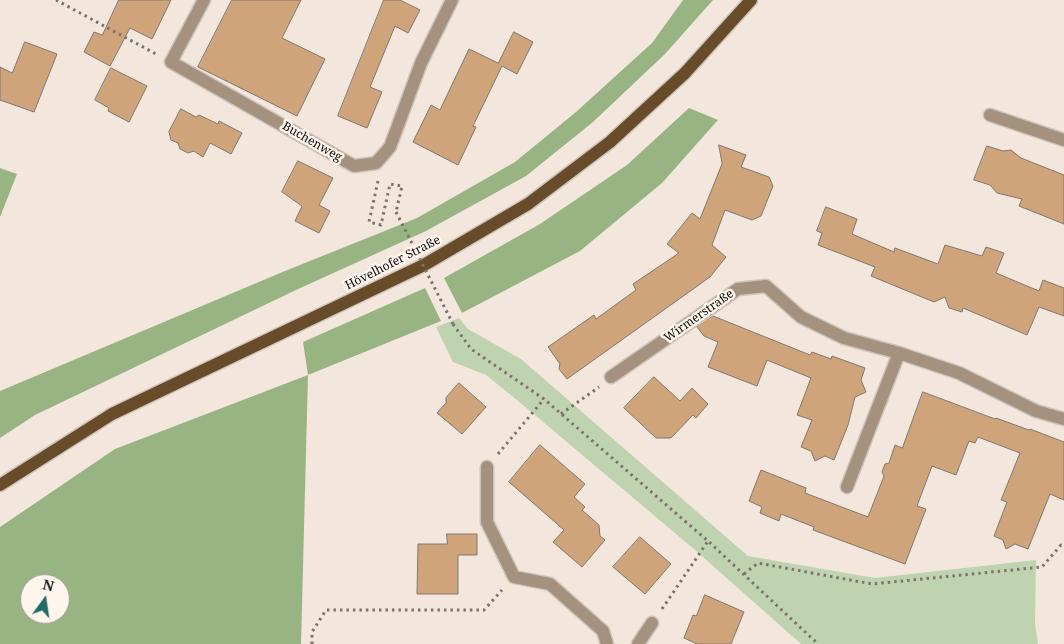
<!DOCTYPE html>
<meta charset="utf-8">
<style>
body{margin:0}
#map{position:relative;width:1064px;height:644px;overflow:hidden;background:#f3e7dd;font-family:"Noto Serif",serif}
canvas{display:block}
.north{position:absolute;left:20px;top:574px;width:50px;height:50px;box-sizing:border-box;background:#fef5ed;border:1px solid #9e9791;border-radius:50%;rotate:14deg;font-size:14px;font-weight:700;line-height:20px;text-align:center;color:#0f0b08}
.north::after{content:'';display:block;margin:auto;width:18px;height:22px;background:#206b68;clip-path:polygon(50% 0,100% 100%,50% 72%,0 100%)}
</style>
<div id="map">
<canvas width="1064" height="644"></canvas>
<div class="north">N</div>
</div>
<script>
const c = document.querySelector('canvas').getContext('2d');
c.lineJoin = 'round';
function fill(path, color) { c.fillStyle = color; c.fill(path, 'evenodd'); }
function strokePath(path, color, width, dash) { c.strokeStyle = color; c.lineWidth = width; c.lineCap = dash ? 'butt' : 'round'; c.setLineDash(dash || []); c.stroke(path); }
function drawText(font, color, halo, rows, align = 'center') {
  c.font = font + ' "Noto Serif",serif'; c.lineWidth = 5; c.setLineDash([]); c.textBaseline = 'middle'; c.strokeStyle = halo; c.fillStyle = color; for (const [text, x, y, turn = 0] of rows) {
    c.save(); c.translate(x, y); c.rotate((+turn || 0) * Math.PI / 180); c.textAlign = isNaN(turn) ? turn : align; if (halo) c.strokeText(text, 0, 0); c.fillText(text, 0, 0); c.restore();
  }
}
fill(new Path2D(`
 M459,318L468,329L521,359L748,556L875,578L1036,560L1035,623L1038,644H801L695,550L523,405L486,375L453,362L436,327Z`), '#bfd3b0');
fill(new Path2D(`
 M683,0H713L665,54L593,122L526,176L426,231L296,290L35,415L0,438V391L285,271L417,218L515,162L576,112L652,43Z
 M689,108L718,120L662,183L580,251L462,313L444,278L540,224L627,165Z
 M0,168L17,174L0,217Z
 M425,288L441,321L308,375L301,644H0V527L115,449L308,375L303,342ZM30,584H60V614H30Z`), '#98b482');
const building = new Path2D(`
 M119,0H171L152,39L130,28L110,66L84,52L94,32L102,35Z
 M232,0H301L282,38L325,59L297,116L198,67Z
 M384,0H400L420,10L408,33L395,26L370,87L382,92L367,128L338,116Z
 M514,32L533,42L517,74L502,66L473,126L476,127L458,165L413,142L431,105L440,110L469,49L498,63Z
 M25,42L57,54L34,112L0,100V67L12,73Z
 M111,68L147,86L129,122L108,111L109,108L95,100Z
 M181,109L196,117L199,115L218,124L219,121L242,133L231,154L210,143L203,157L194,151L188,153L180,149L178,143L171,140L169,132Z
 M719,145L746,155L741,167L769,177L773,186L761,216L752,220L725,210L712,245L726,257L710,277L567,379L559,369L560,364L548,347L594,315L596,319L636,290L633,284L679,253L667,244L692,213L700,219L722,164Z
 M987,146L1003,151L1011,150L1021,158L1064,175V224L1019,206L1022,199L997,193L990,185L974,180Z
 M298,161L333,178L319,205L330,211L319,233L295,221L302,206L282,192Z
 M826,207L857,219L852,234L894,252L895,248L938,264L945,245L982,256L986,247L1004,253L996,273L1039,291L1043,280L1064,288V316L1039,307L1027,335L963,308L962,312L949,308L945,297L934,302L871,276L875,267L818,245L822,233L817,231Z
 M713,316L810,355L812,352L831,359L832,356L865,368L861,380L866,392L855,397L848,425L834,460L825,456L815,461L811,451L801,447L812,420L797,415L811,378L767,360L757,386L708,367L718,342L704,336L697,327Z
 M654,377L680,401L692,388L708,404L696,418L693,415L671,438H656L624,408Z
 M459,383L486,407L462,434L437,413L446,403V398Z
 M923,392L995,419L996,418L1029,430L1030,429L1064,442V500L1050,494L1028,549L1015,544L1006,549L1003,540L994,536L1007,502L1001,500L1020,453L978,437L975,443L969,441L956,475L932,466L917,506L926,509L905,564L813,530L814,527L781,514L779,521L760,513L762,507L749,501L761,470L806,488L805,493L868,517L884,476L882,472L885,464L889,463L895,445L902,448Z
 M540,445L585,484L574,497L585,507L582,510L599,525L600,536L605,540L582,567L553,542L564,530L509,482Z
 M447,534H477V555H458V594H417L418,544H447Z
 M640,537L671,564L645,594L613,567Z
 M705,595L744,612L731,644H697L684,638L693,615L696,616Z`);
fill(building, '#d0a47b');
strokePath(building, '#81776e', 1);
const minor = new Path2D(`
 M204,0L171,62L354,166L376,163L390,147L421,63L452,0
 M990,115L1064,140
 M611,377L738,289L766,286L801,317L844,338L899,353L959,373L1036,411L1064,419
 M487,467V522L514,577L550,584L603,631L607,644
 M847,487L899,353
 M638,644L652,623`);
const major = new Path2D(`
 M0,485L112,414L424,265L528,204L610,142L685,73L751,0`);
strokePath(minor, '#cfc4bb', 15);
strokePath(major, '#cfc4bb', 15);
strokePath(new Path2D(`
 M56,0L156,54
 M378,181L369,222L381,225L390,184L402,186L396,212
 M453,324L471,349L544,399L708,541L818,644
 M561,414L599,387
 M498,454L544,399
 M744,574L758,563L872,584L1042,567L1061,545L1064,547
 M662,609L708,541
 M312,644V632L326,610H484L502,590`), '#7b736d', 3, [2.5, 4]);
strokePath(minor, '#a4927f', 12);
strokePath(major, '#684b28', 12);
strokePath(new Path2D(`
 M396,212L453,324`), '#7b736d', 3, [2.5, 4]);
drawText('12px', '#0f0b08', '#fef5ed', [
 ["Buchenweg",312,142,30],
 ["Hövelhofer Straße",393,263,-27],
 ["Wirmerstraße",699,316,-35]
]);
</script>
